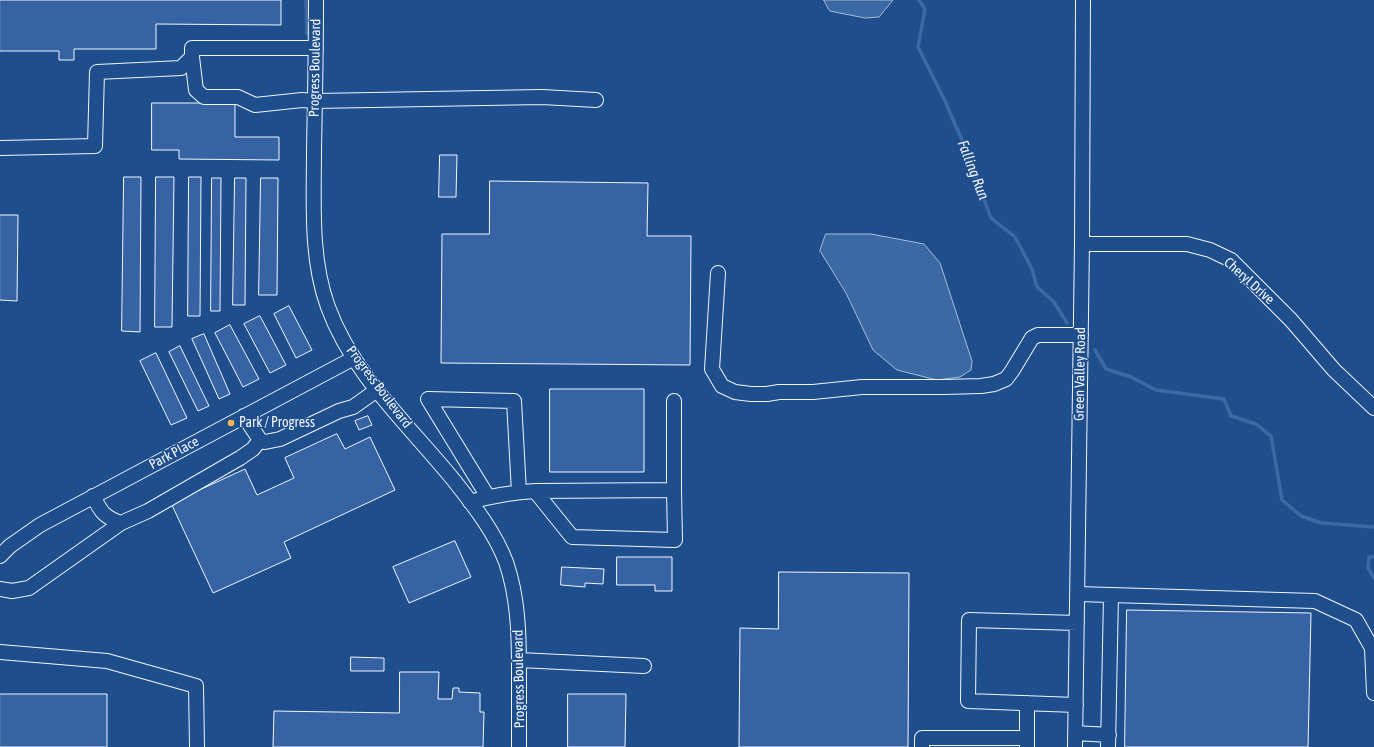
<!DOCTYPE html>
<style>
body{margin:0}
canvas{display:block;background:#1f4e8c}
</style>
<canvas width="1374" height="747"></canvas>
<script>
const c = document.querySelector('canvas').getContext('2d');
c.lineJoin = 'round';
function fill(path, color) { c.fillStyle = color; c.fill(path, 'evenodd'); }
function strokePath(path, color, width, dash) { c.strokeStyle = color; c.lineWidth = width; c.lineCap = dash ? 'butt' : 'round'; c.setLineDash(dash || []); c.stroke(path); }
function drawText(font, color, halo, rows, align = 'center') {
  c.font = font + ' "Asap Condensed",sans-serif'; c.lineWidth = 3; c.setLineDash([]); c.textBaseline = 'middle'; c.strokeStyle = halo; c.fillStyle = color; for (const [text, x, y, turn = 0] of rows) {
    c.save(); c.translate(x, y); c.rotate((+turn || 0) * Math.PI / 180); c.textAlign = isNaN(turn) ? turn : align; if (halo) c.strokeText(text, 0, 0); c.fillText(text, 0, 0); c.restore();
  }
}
const water = new Path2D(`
 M824,0H893L879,17L865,18L830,11Z
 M826,234H871L924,244L940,263L972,361L971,370L960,377L937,380L897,370L873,350L846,293L820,251Z`);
fill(water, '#3b69a3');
strokePath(water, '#a8bbd7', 1);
strokePath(new Path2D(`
 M306,0L307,34
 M919,0L925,9L918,47L944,99L962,140L991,218L1015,237L1032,269L1037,287L1054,302L1067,323
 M1095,350L1106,369L1131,377L1156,390L1224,399L1231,416L1256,424L1271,436L1282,500L1301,516L1322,523L1374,527
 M1374,557H1369L1368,568L1374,578`), '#3b69a3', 3.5);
const building = new Path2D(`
 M0,0H281V25L156,24V49H74V60H59V51H0Z
 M152,103H235V137H279V160L179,159V150H152Z
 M440,155H457L456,197H439Z
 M124,177H141L140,332L122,331Z
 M156,177H174L172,327H155Z
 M189,177H201L200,316H188Z
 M212,178H221L220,311H211Z
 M235,178H246L245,305H233Z
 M261,178H278L277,295H259Z
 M490,181L648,183L647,236H691L690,365L441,363L442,234H489Z
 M0,215H18L17,301L0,300Z
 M289,306L312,350L296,358L274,314Z
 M260,316L286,365L270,373L244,324Z
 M230,325L259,379L243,387L215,333Z
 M204,334L230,394L219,399L192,339Z
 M180,346L209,406L198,411L169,352Z
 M156,353L187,418L171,425L140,361Z
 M550,389H644V472H550Z
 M368,416L372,425L359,430L355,421Z
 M337,434L345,449L370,437L395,490L284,542L291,558L213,593L171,503L245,469L257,495L294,478L285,458Z
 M455,541L471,577L409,603L393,567Z
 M617,557H672V591H655V585H617Z
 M562,567L604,569L603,584L585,583V587L561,585Z
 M779,572L909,573L908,747H739L740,628L778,629Z
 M1127,610L1311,613L1308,747H1125Z
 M351,657L384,658V671H351Z
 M400,672H439L438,699H452L453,688H459V692L480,693V712H484L483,747H273L274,711L399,713Z
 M0,694H107V747H0Z
 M568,694H626L625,747H568Z`);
fill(building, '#3563a3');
strokePath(building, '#f2f6ff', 1);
const minor = new Path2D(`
 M316,0C316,50 315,100 314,150C314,202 310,258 328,307C353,376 411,427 456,483C475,507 495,533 506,562C518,597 519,633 519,670C519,696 519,721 519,747
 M192,57V48H316
 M0,148L95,146L97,72L181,68L192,57L196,90L204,97H238L255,105L302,100L315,101L542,97L596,100
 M1082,244H1187L1210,250L1231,260L1291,320L1334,370L1374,408
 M718,273L712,369L722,386L735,392L751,394H767L779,392H813L862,387H943L981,386L994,384L1006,379L1012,371L1032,338L1038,335H1081
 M674,401V490
 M244,416L260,440L265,442L280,439L339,411L353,407L377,390
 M93,496C101,512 104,517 121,523
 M488,497L428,399L514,401L519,492
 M470,502C492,496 513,492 535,491L572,537L675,540L674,490L535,491
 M0,556L10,546L40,525L354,358
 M0,589L12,591L29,588L121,523L148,511L240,458L253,449L260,440
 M1077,594L1315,601L1356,620L1372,648L1374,693
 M0,652L107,661L196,686L197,747
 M519,660L644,666
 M1076,705L968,701L969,620L1077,623
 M1075,733L1109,735
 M1027,746V703
 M922,747V738H1027
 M1075,747L1082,244L1083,0
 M1108,747L1111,595`);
strokePath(minor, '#f2f6ff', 16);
strokePath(minor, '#1f4e8c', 14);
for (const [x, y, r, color] of [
 [231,423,4,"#ffb74d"]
]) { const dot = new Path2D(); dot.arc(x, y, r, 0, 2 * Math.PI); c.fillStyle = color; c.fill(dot); strokePath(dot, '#1f4e8c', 1.5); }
drawText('14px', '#f2f6ff', '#1f4e8c', [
 ["Progress Boulevard",315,68,-89],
 ["Cheryl Drive",1249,281,42],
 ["Green Valley Road",1080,374,-89],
 ["Progress Boulevard",379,387,53],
 ["Park Place",174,453,-28],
 ["Progress Boulevard",519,679,-91]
]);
drawText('14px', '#f2f6ff', '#1f4e8c', [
 ["Park / Progress",239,423]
], 'left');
drawText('italic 15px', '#f2f6ff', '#1f4e8c', [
 ["Falling Run",973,170,69]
]);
</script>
